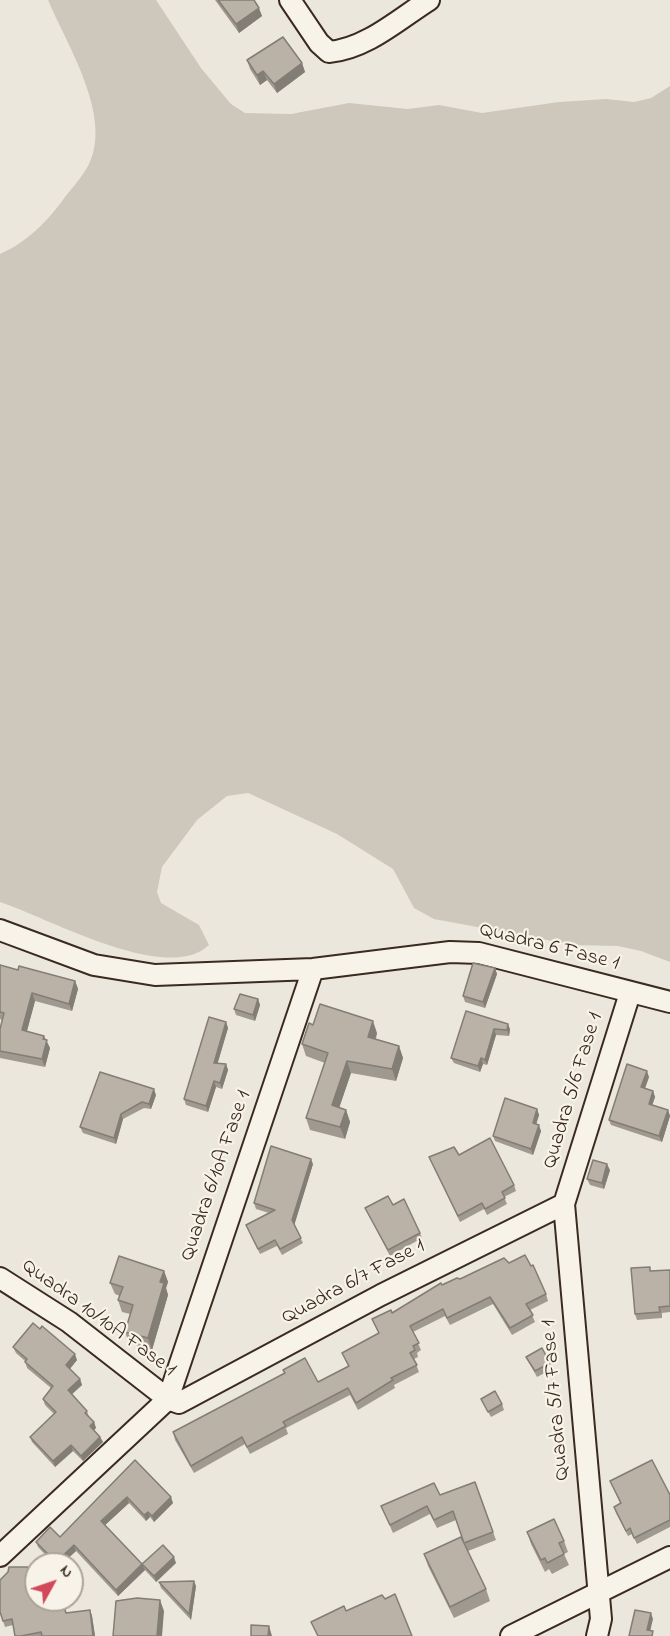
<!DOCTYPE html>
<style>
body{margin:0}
#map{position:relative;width:670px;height:1636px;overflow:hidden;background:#ece7dc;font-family:"Indie Flower",sans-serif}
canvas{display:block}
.north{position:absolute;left:24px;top:1552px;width:60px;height:60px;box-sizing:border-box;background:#f7f3e8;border:2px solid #aca397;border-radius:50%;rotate:50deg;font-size:16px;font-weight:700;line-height:24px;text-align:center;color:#3b2a1e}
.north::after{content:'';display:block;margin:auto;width:21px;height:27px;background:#d1495b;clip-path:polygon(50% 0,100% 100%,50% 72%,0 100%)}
</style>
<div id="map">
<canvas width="670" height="1636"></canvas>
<div class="north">N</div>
</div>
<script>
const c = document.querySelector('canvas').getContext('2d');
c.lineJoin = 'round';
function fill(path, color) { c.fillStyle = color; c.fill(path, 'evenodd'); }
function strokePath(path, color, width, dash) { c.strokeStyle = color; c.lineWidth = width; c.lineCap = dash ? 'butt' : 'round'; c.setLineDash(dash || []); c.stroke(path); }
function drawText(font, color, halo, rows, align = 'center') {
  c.font = font + ' "Indie Flower",sans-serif'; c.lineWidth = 4.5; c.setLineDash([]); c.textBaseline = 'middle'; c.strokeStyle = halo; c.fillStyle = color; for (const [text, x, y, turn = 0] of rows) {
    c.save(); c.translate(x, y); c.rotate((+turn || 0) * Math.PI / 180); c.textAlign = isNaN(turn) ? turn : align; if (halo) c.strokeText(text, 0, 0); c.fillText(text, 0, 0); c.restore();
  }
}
fill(new Path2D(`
 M48,0H156L201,68L231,104L245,113L291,114L349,103L408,109L439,105L482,113L559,102L606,99L634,102L651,98L670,86V962L641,951L618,946L574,945L434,919L414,908L393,869L337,834L248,793L227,796L197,820L162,867L157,892L161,903L199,925L209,945C167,985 49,918 0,902V254C26,243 49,220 65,197C73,187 83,176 89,164C113,116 66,43 48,0Z`), '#cec8bc');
const minor = new Path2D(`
 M290,0L319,43L329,52C366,49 399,19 429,0
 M0,930L94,965L155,975L313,969L450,952L479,953L670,1002
 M0,1278L69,1322L168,1399L179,1403L381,1295L564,1204
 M0,1556L168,1399L313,969
 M511,1636L670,1557
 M597,1636L601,1619L564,1204L630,993`);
strokePath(minor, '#3b2a1e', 24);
strokePath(minor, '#f7f3e8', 20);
fill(new Path2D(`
 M215,0H254L262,16L239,33Z
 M247,60L302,63L305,72L277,93L267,80L260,85L250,69Z
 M0,965L18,970L75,981L78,989L72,1011L35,1001L27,1031L46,1040L50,1048L45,1067L0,1058V1029L2,1020L0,1019Z
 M495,968L497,974L485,1008L465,1002L463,996Z
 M258,999L260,1005L255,1021L236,1015L234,1009Z
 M466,1011L510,1029L509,1036L496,1035L487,1065L483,1064L480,1072L454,1063L451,1058Z
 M226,1022L228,1028L217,1064H226L228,1070L222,1089L216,1087L208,1112L186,1105L184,1099Z
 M313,1025L377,1033L376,1039L399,1046L403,1058L396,1081L351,1073L339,1108L346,1110L350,1122L345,1139L310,1130L306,1118L325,1063L306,1056L302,1044Z
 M649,1077L645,1089L653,1091L655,1097L652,1105L668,1110L670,1116L662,1142L611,1125L609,1120Z
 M156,1095L151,1109L144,1108L123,1119L116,1144L83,1133L80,1127Z
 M537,1109L539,1115L536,1124L541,1131L533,1155L495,1141L493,1136Z
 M459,1155L514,1185L516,1191L504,1197L507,1204L487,1215L484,1209L460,1222L429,1157Z
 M313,1164L294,1225L303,1243L282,1255L277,1246L260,1254L246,1225L269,1213L256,1209L254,1203Z
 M610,1170L604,1189L590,1185L587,1179Z
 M393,1205L420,1233L422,1238L390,1256L365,1208Z
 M509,1263L546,1294L548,1301L530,1310L535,1322L512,1335L493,1304L450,1325L445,1316L413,1332L421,1350L417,1353L418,1357L414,1359L419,1372L394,1385L395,1388L358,1410L350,1395L286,1428L288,1434L250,1454L245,1444L194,1473L175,1440L173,1432L318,1382L348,1366L342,1353L379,1334L372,1319L392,1313L442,1285Z
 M670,1270V1312L662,1313V1318L637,1320L635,1314L652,1271Z
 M164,1271L168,1282L166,1288L168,1295L152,1350L129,1343L125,1332L130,1314L122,1312L118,1300L120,1296L115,1294L110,1283Z
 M13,1347L77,1360L70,1369L80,1379L82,1385L72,1394L87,1411L89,1417L94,1422L96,1428L94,1430L100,1437L103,1442L83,1461L73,1451L55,1467L32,1442L30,1437L54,1414L45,1405L43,1399L51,1388L27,1368L25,1361L16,1353Z
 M526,1357L550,1363L552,1369L537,1377Z
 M481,1399L502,1404L504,1410L491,1417Z
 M135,1460L173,1503L154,1522L150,1517L146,1521L129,1503L105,1525L142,1564L176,1563L156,1582L145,1570L118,1596L76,1551L62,1564H54L38,1547L36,1542L60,1537Z
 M610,1481L670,1495V1527L637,1544L632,1534L628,1536L616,1513L614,1507L620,1503Z
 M475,1482L496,1540L468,1551L486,1589L490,1601L454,1618L428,1566L424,1554L466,1547L456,1520L437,1528L430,1514L393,1533L381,1506L440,1495Z
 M527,1532L564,1541L568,1552L564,1554L569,1565L552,1574L549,1569L545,1572L531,1544Z
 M28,1567L31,1573L30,1592L66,1613L90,1610L92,1616L95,1636H15L13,1625L5,1627L1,1615H0V1580Z
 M159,1582L196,1586L191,1620L161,1588Z`), '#a09990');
fill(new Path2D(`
 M259,8L262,16L239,33L236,24Z
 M302,63L305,72L277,93L274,84Z
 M263,71L267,80L260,85L257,75Z
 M495,968L497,974L485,1008L483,1002Z
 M75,981L78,989L72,1011L69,1004Z
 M32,993L35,1001L25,1038L22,1030Z
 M258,999L260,1005L255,1021L253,1015Z
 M373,1021L377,1033L372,1049L368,1037Z
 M226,1022L228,1028L216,1069L214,1063Z
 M508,1024L510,1029L509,1036L507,1030Z
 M494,1029L496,1035L487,1065L485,1060Z
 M44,1036L50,1048L45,1067L42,1059Z
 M399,1046L403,1058L396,1081L392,1069Z
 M481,1058L483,1064L480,1072L478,1066Z
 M347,1061L351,1073L336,1117L332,1105Z
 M226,1064L228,1070L222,1089L220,1083Z
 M647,1071L649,1077L643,1093L641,1087Z
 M214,1081L216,1087L208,1112L206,1106Z
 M154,1089L156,1095L151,1109L149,1104Z
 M653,1091L655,1097L651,1109L649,1104Z
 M537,1109L539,1115L535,1128L533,1123Z
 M346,1110L350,1122L345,1139L340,1127Z
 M668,1110L670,1116L662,1142L659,1136Z
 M121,1114L123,1119L116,1144L114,1138Z
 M539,1125L541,1131L533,1155L531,1149Z
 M311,1159L313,1164L294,1226L292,1220Z
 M607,1164L610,1170L604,1189L602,1183Z
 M164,1271L168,1282L166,1288L168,1295L152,1350L148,1338L160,1282Z
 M75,1354L77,1360L68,1371L66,1365Z
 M80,1379L82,1385L70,1396L68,1390Z
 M94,1422L96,1428L92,1432L90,1426Z
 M100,1437L103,1442L83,1461L81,1456Z
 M71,1445L73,1451L55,1467L53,1461Z
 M127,1497L129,1503L103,1527L101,1521Z
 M171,1497L173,1503L154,1522L152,1516Z
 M148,1512L150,1517L146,1521L144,1515Z
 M74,1545L76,1551L62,1564H57L56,1562Z
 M174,1557L176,1563L156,1582L154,1576Z
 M142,1564L145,1570L118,1596L116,1590Z
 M28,1567L31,1573L30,1598L28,1593Z
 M194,1581L196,1586L191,1620L189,1614Z
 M160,1600L164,1611L162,1636H157Z
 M90,1610L92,1616L95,1636H93Z
 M651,1613L653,1619L649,1636L647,1630Z
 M269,1626L272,1636H268Z`), '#827d75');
const building = new Path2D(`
 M218,0H254L259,8L236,24Z
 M283,37L302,63L274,84L263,71L257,75L247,60Z
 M473,963L495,968L483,1002L463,996Z
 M0,965L18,970L19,966L75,981L69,1004L32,993L22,1030L44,1036L43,1039L47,1040L42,1059L0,1051V1029L4,1013L0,1012Z
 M240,994L258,999L253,1015L234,1009Z
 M320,1004L373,1021L368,1037L399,1046L392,1069L347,1061L332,1105L346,1110L340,1127L306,1118L328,1053L302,1044L309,1023L313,1025Z
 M466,1011L508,1024L507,1030L494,1029L485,1060L481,1058L478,1066L451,1058Z
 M209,1017L226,1022L214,1063L226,1064L220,1083L214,1081L206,1106L184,1099Z
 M627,1064L647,1071L641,1087L653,1091L649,1104L668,1110L659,1136L609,1120Z
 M100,1072L154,1089L149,1104L142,1102L121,1114L114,1138L80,1127Z
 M505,1098L537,1109L533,1123L539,1125L531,1149L493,1136Z
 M490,1138L514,1185L502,1192L505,1198L485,1209L482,1203L458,1216L429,1157L454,1147L459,1155Z
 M271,1146L311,1159L292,1220L301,1238L280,1249L275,1240L258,1249L246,1225L275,1210L254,1203Z
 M593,1160L607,1164L602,1183L587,1179Z
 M388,1196L393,1205L404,1199L420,1233L388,1250L365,1208Z
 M525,1255L531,1266L533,1265L546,1294L526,1304L533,1315L510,1328L490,1297L447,1318L443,1309L410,1326L419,1343L413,1346L415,1350L410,1353L417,1365L391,1378L393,1380L356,1403L348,1388L283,1422L286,1426L247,1447L242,1437L191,1466L173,1432L285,1373L283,1370L305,1358L318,1382L349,1366L342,1353L379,1333L372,1319L391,1310L392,1313L441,1283L442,1285L457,1278L460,1279L504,1258L509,1263Z
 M119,1256L164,1271L160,1282L164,1283L148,1338L125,1332L133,1305L118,1300L123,1287L110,1283Z
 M650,1267V1271L670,1270V1306L659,1307L660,1312L635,1314L631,1268Z
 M33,1323L40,1329L42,1326L75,1354L66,1365L80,1379L68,1390L87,1411L85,1413L94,1422L90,1426L100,1437L81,1456L71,1445L53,1461L30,1437L56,1412L43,1399L53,1386L25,1362L27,1359L13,1347Z
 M542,1348L550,1363L535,1371L526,1357Z
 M495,1391L502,1404L488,1412L481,1399Z
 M135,1460L171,1497L152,1516L148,1512L144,1515L127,1497L101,1521L142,1564L163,1545L174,1557L154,1576L142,1564L116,1590L74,1545L56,1562L36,1542L50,1527L60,1537Z
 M652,1460L670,1495V1520L634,1538L630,1528L626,1531L614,1507L621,1503L610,1481Z
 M475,1482L493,1532L464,1543L453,1511L434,1520L427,1506L390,1525L381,1506L434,1483L440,1495Z
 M554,1519L564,1541L559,1543L564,1554L547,1563L545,1558L541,1560L527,1532Z
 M461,1537L486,1589L450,1607L424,1554Z
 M9,1567H28V1593L36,1590V1600H62L66,1613L90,1610L93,1636H42L41,1632L21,1636H15L12,1619L3,1621L0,1612V1580L8,1572Z
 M194,1581L189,1614L159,1582Z
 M395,1594L412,1636H318L311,1622L344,1606L346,1611L382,1595L385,1599Z
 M137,1598L160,1600L157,1636H113L116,1601Z
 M635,1610L651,1613L647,1630L653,1631L652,1636H629Z
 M251,1625L269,1626L268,1636H251Z`);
fill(building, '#bab2a7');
strokePath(building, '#827d75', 1.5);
drawText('21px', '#3b2a1e', '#f7f3e8', [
 ["Quadra 6 Fase 1",549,948,14],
 ["Quadra 5/6 Fase 1",574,1091,-73],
 ["Quadra 6/10A Fase 1",217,1176,-71],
 ["Quadra 6/7 Fase 1",354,1283,-28],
 ["Quadra 10/10A Fase 1",98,1319,36],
 ["Quadra 5/7 Fase 1",557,1400,-95]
]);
</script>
